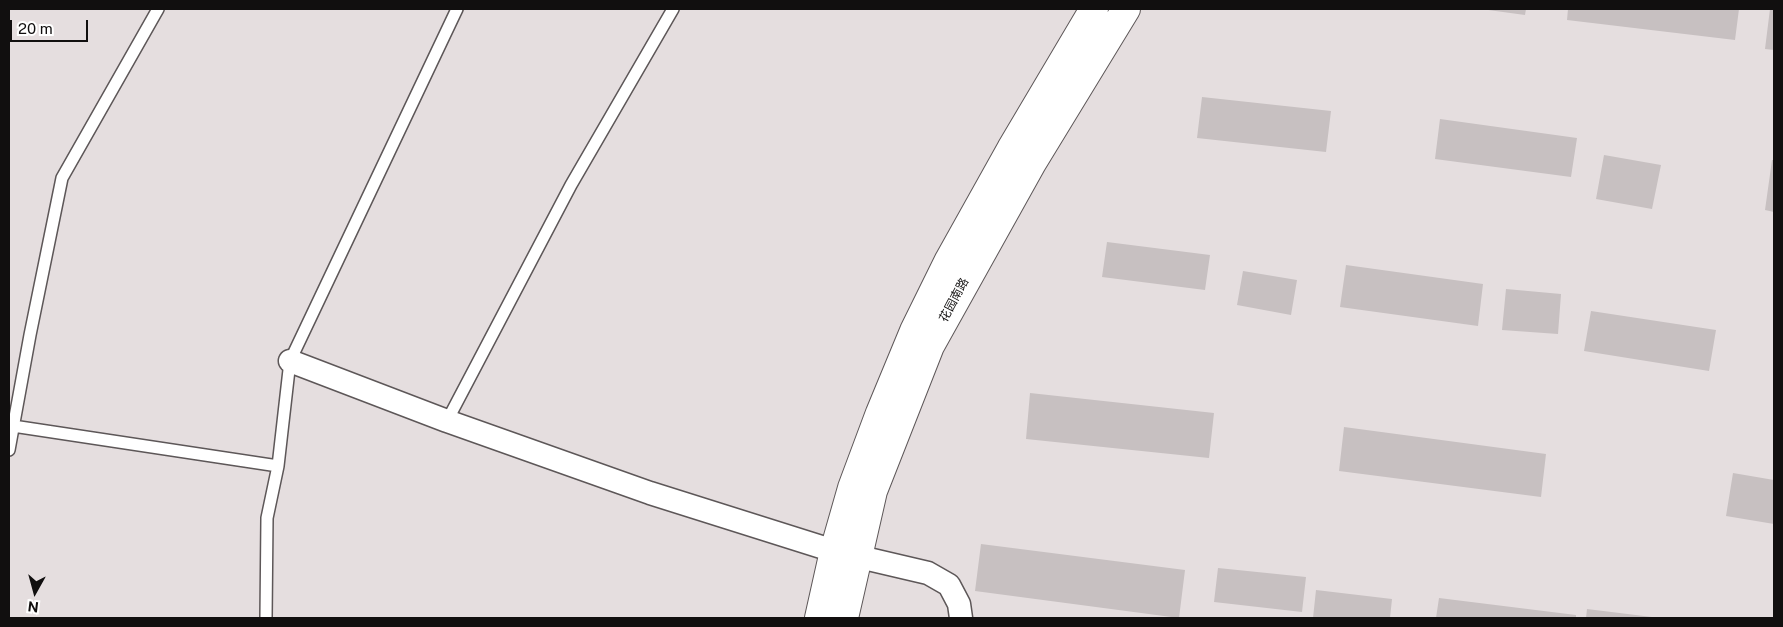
<!DOCTYPE html>
<meta charset="utf-8">
<style>
body{margin:0}
#map{position:relative;width:1783px;height:627px;overflow:hidden;background:#e5dedf;font-family:"Public Sans",sans-serif}
canvas{display:block}
.frame{position:absolute;inset:0;border:10px solid #110f0f;pointer-events:none}
.north{position:absolute;left:10px;top:567px;width:50px;height:50px;-webkit-text-stroke:4px #fff;paint-order:stroke;rotate:187deg;font-size:14px;font-weight:700;line-height:20px;text-align:center;color:#110f0f}
.north::after{content:'';display:block;margin:auto;width:18px;height:22px;background:#110f0f;clip-path:polygon(50% 0,100% 100%,50% 72%,0 100%)}
.scale{position:absolute;left:10px;top:20px;width:78px;height:22px;box-sizing:border-box;border:2px solid #110f0f;border-top:0;padding-left:6px;font-size:15px;line-height:18px;white-space:nowrap;color:#110f0f;-webkit-text-stroke:4px #fff;paint-order:stroke}
</style>
<div id="map">
<canvas width="1783" height="627"></canvas>
<div class="frame"></div>
<div class="north">N</div>
<div class="scale">20 m</div>
</div>
<script>
const c = document.querySelector('canvas').getContext('2d');
c.lineJoin = 'round';
function fill(path, color) { c.fillStyle = color; c.fill(path, 'evenodd'); }
function strokePath(path, color, width, dash) { c.strokeStyle = color; c.lineWidth = width; c.lineCap = dash ? 'butt' : 'round'; c.setLineDash(dash || []); c.stroke(path); }
function drawText(font, color, halo, rows, align = 'center') {
  c.font = font + ' "Public Sans","Noto Sans SC",sans-serif'; c.lineWidth = 4; c.setLineDash([]); c.textBaseline = 'middle'; c.strokeStyle = halo; c.fillStyle = color; for (const [text, x, y, turn = 0] of rows) {
    c.save(); c.translate(x, y); c.rotate((+turn || 0) * Math.PI / 180); c.textAlign = isNaN(turn) ? turn : align; if (halo) c.strokeText(text, 0, 0); c.fillText(text, 0, 0); c.restore();
  }
}
fill(new Path2D(`
 M1481,9H1526L1525,15Z
 M1568,9H1739L1735,40L1567,20Z
 M1770,9H1774V50L1765,49Z
 M1202,97L1331,111L1326,152L1197,138Z
 M1440,119L1577,138L1571,177L1435,159Z
 M1604,155L1661,165L1652,209L1596,199Z
 M1772,160H1774V212L1765,210Z
 M1107,242L1210,255L1205,290L1102,277Z
 M1346,265L1483,284L1478,326L1340,307Z
 M1243,271L1297,280L1291,315L1237,305Z
 M1506,289L1561,294L1558,334L1502,330Z
 M1591,311L1716,330L1709,371L1584,351Z
 M1030,393L1214,413L1209,458L1026,439Z
 M1344,427L1546,454L1541,497L1339,471Z
 M1733,473L1774,480V524L1726,516Z
 M981,544L1185,570L1179,618L975,591Z
 M1218,568L1306,577L1302,612L1214,602Z
 M1316,590L1392,599L1390,618H1313Z
 M1439,598L1576,615V618H1436Z
 M1587,609L1652,617V618H1586Z`), '#c7c0c1');
const lane = new Path2D(`
 M447,421L571,185L673,9
 M13,426L278,466
 M9,450L30,335L62,178L158,9
 M266,618L267,518L278,466L290,361L457,9`);
const street = new Path2D(`
 M290,361L447,421L650,493L834,551L928,573L949,585L959,604L961,618`);
const secondary = new Path2D(`
 M819,618L834,551L852,488L880,413L914,331L949,260L1011,149L1094,9
 M844,618L873,491L930,346L1032,163L1126,9`);
strokePath(lane, '#5d5758', 14);
strokePath(street, '#5d5758', 25);
strokePath(secondary, '#5d5758', 30);
strokePath(lane, '#fff', 11);
strokePath(street, '#fff', 22);
strokePath(secondary, '#fff', 28);
drawText('12px', '#110f0f', '#fff', [
 ["花园南路",954,300,-62]
]);
</script>
